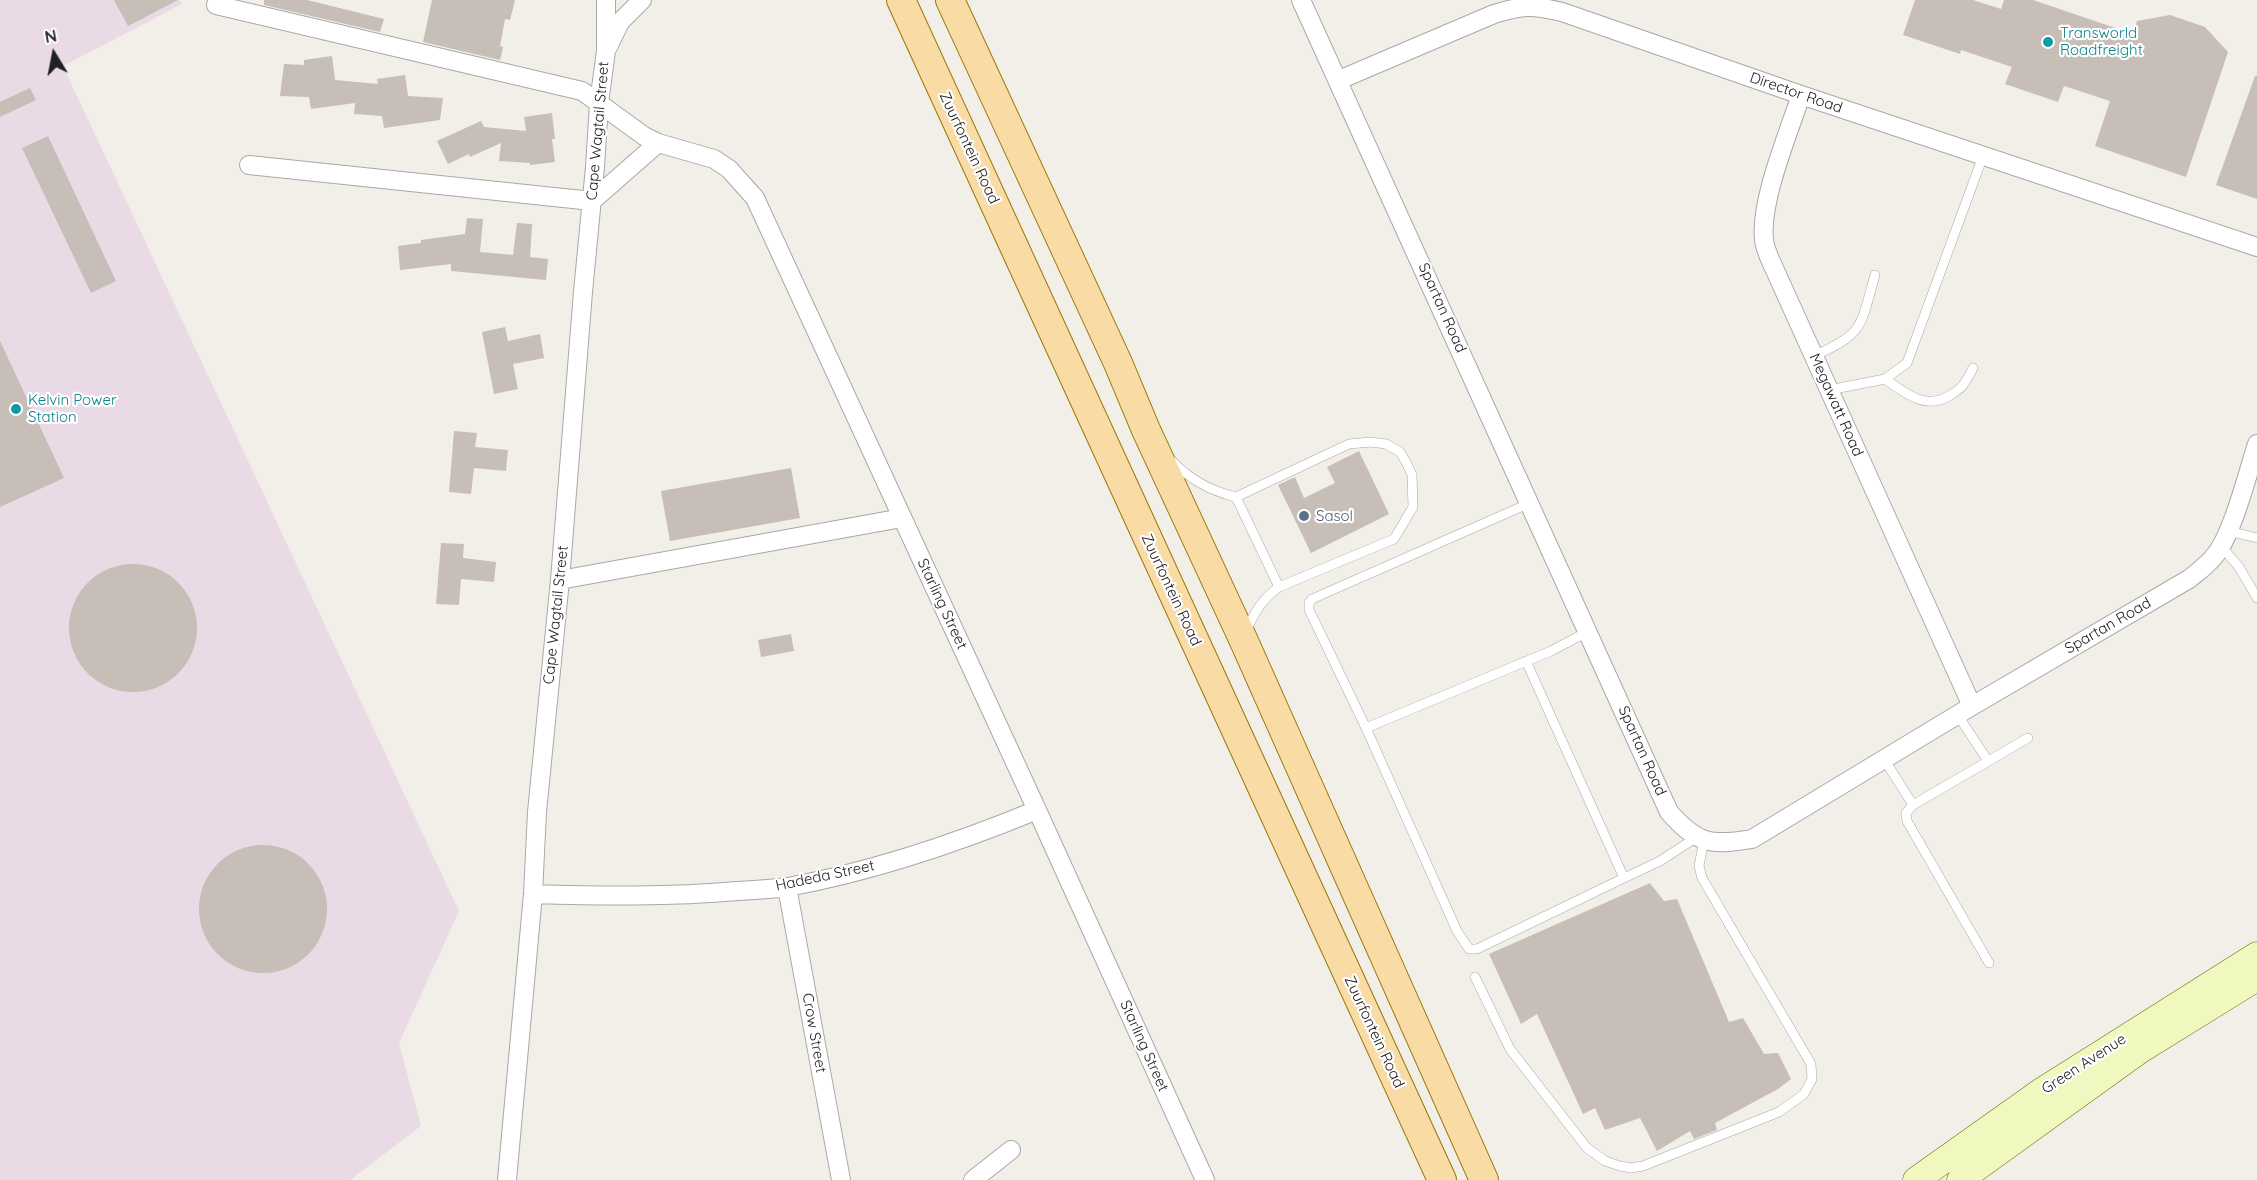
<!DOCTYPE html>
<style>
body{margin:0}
#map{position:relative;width:2257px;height:1180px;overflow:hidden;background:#f1efe8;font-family:Quicksand,sans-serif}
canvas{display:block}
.north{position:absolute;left:24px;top:24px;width:60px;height:60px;-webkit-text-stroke:4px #fff;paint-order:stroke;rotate:350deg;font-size:16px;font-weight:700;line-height:24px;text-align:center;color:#212121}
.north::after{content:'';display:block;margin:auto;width:21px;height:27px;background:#212121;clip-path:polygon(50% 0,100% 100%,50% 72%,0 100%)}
</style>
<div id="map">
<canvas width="2257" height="1180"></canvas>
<div class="north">N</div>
</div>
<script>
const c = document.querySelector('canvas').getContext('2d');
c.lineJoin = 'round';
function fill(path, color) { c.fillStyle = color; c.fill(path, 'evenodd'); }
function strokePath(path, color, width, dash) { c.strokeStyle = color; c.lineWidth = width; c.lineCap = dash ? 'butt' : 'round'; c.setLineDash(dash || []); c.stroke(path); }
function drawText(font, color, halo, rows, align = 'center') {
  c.font = font + ' Quicksand,sans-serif'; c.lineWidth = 4.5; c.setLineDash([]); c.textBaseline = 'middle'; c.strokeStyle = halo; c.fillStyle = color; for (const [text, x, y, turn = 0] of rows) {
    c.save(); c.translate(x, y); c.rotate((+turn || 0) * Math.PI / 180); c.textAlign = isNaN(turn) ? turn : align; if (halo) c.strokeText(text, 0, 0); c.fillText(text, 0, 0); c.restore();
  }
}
fill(new Path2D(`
 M0,0H179L182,4L63,66L459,911L399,1043L421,1126L350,1180H0Z`), '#eadae5');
fill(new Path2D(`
 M114,0H178L128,26Z
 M264,0H307L384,19L380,32L264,5Z
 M432,0H515L510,20L505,19L500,46L503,47L500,60L423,42Z
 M1915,0H1973L2001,9L2004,0H2033L2133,34L2137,21L2170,15L2205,27L2228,52L2186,177L2095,146L2110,101L2064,86L2058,102L2005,84L2012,67L1961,50L1960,54L1903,35Z
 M332,56L335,80L378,84L377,79L405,75L408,96L443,98L440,120L384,128L382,116L354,114L355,103L311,109L309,97L280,96L284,64L304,65V60Z
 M2255,76H2257V199L2216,185Z
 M30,88L36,100L0,117V102Z
 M552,113L555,139H552L555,162L530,165V163L499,161L501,143L470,157L469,154L448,164L437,141L481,121L484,127L526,131L524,117Z
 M48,136L116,281L91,293L22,148Z
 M467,218L483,219L480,252L513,255L517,223L532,224L530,257L548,259L546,280L451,271V264L400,270L398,246L421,243V240L465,234Z
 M505,327L508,341L540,334L544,358L513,364L518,389L494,394L482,332Z
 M0,341L64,478L0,507Z
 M454,431L477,433L475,447L508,450L506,471L474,468L471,494L449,492Z
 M1359,451L1389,514L1311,553L1278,485L1295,477L1304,498L1335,483L1327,467Z
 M791,468L800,518L670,541L661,491Z
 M441,543L464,544L463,558L496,562L494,582L461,579L459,605L436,604Z
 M69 628a64 64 0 1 1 128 0a64 64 0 1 1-128 0Z
 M791,634L794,651L761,657L758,640Z
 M199 909a64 64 0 1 1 128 0a64 64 0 1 1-128 0Z
 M1650,883L1664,901L1677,899L1729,1022L1743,1018L1764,1054L1778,1053L1791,1079L1778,1089L1715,1123L1717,1130L1694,1139L1690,1131L1657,1151L1640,1118L1605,1130L1595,1108L1583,1114L1537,1014L1521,1024L1489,954Z`), '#c6beb7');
const lane = new Path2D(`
 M1814,356C1865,333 1860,327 1875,275
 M1885,379C1905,393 1925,410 1949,396C1964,387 1965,383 1973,368
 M1829,390L1885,379L1907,363L1983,156
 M1172,461C1190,480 1211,491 1236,497L1349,444L1371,442L1386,444L1400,452L1407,464L1412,475L1413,507L1394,539L1279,587C1262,599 1254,613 1246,632
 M1236,497L1279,587
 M1530,503L1312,599L1309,603V610L1314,620L1366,728L1551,651L1587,632
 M2228,531L2257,538
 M2221,546L2239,567L2257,598
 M1957,714L1988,761
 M1366,728L1457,931L1469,949H1477L1624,878L1526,661
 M1884,759L1913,805
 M1624,878L1660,861L1697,837
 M1989,963L1907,821L1906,813L1913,805L2028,738
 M1475,977L1510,1049L1587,1148L1605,1161L1620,1166L1631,1168L1643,1166L1779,1112L1804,1094L1812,1079L1811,1064L1702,878L1699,866L1704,840`);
const street = new Path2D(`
 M1301,0L1669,812C1697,844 1711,846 1752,839L1972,706L2189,579C2199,571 2209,564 2216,554C2233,532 2248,472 2257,444
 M216,5L582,91L644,136L658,143L714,159L729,169L755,198L1037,810L1205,1180
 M608,47L620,22L642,0
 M1339,80L1494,14C1523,5 1533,5 1562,12L1801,95L2257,247
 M1801,95C1788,134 1760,201 1764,239C1764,245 1767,251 1769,257L1972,706
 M249,165L592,201L658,143
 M560,580L902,518
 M787,887L841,1180
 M533,894C601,896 669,897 738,891C755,890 772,889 788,887C874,871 957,843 1037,810
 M507,1180L533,894L537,812L560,580L583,292L595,167L599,103L606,51V0
 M973,1180L1011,1150`);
const secondary = new Path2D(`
 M1916,1180L2040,1092L2257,955
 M1960,1180L2139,1051L2257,978`);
const primary = new Path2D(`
 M901,0L1442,1180
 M950,0L1118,363L1146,430L1243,639L1484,1180`);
strokePath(lane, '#a8a8a8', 10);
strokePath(street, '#a8a8a8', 20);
strokePath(secondary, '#617809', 27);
strokePath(primary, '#997605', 30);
strokePath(lane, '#fff', 9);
strokePath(street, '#fff', 18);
strokePath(secondary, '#f0f8bf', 26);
strokePath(primary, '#f9dca5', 28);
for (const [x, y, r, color] of [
 [2048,42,6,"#0f9aa8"],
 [16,409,6,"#0f9aa8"],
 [1304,516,6,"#5c6f8a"]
]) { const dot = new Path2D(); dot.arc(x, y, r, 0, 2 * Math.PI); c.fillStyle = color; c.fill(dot); strokePath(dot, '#fff', 2); }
drawText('15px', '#0d838f', '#fff', [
 ["Transworld",2060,33],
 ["Roadfreight",2060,50],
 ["Kelvin Power",28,400],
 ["Station",28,417]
], 'left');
drawText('15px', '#212121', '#fff', [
 ["Director Road",1796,93,19],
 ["Cape Wagtail Street",598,131,-85],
 ["Zuurfontein Road",969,148,65],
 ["Spartan Road",1442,308,66],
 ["Megawatt Road",1836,405,66],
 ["Zuurfontein Road",1171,590,65],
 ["Starling Street",942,604,65],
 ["Cape Wagtail Street",556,615,-84],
 ["Spartan Road",2108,626,-30],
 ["Spartan Road",1642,751,66],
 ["Hadeda Street",825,876,-12],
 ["Zuurfontein Road",1374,1032,65],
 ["Crow Street",814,1033,80],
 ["Starling Street",1144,1046,66],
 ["Green Avenue",2084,1064,-33]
]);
drawText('15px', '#4e5e75', '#fff', [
 ["Sasol",1316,516]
], 'left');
</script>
